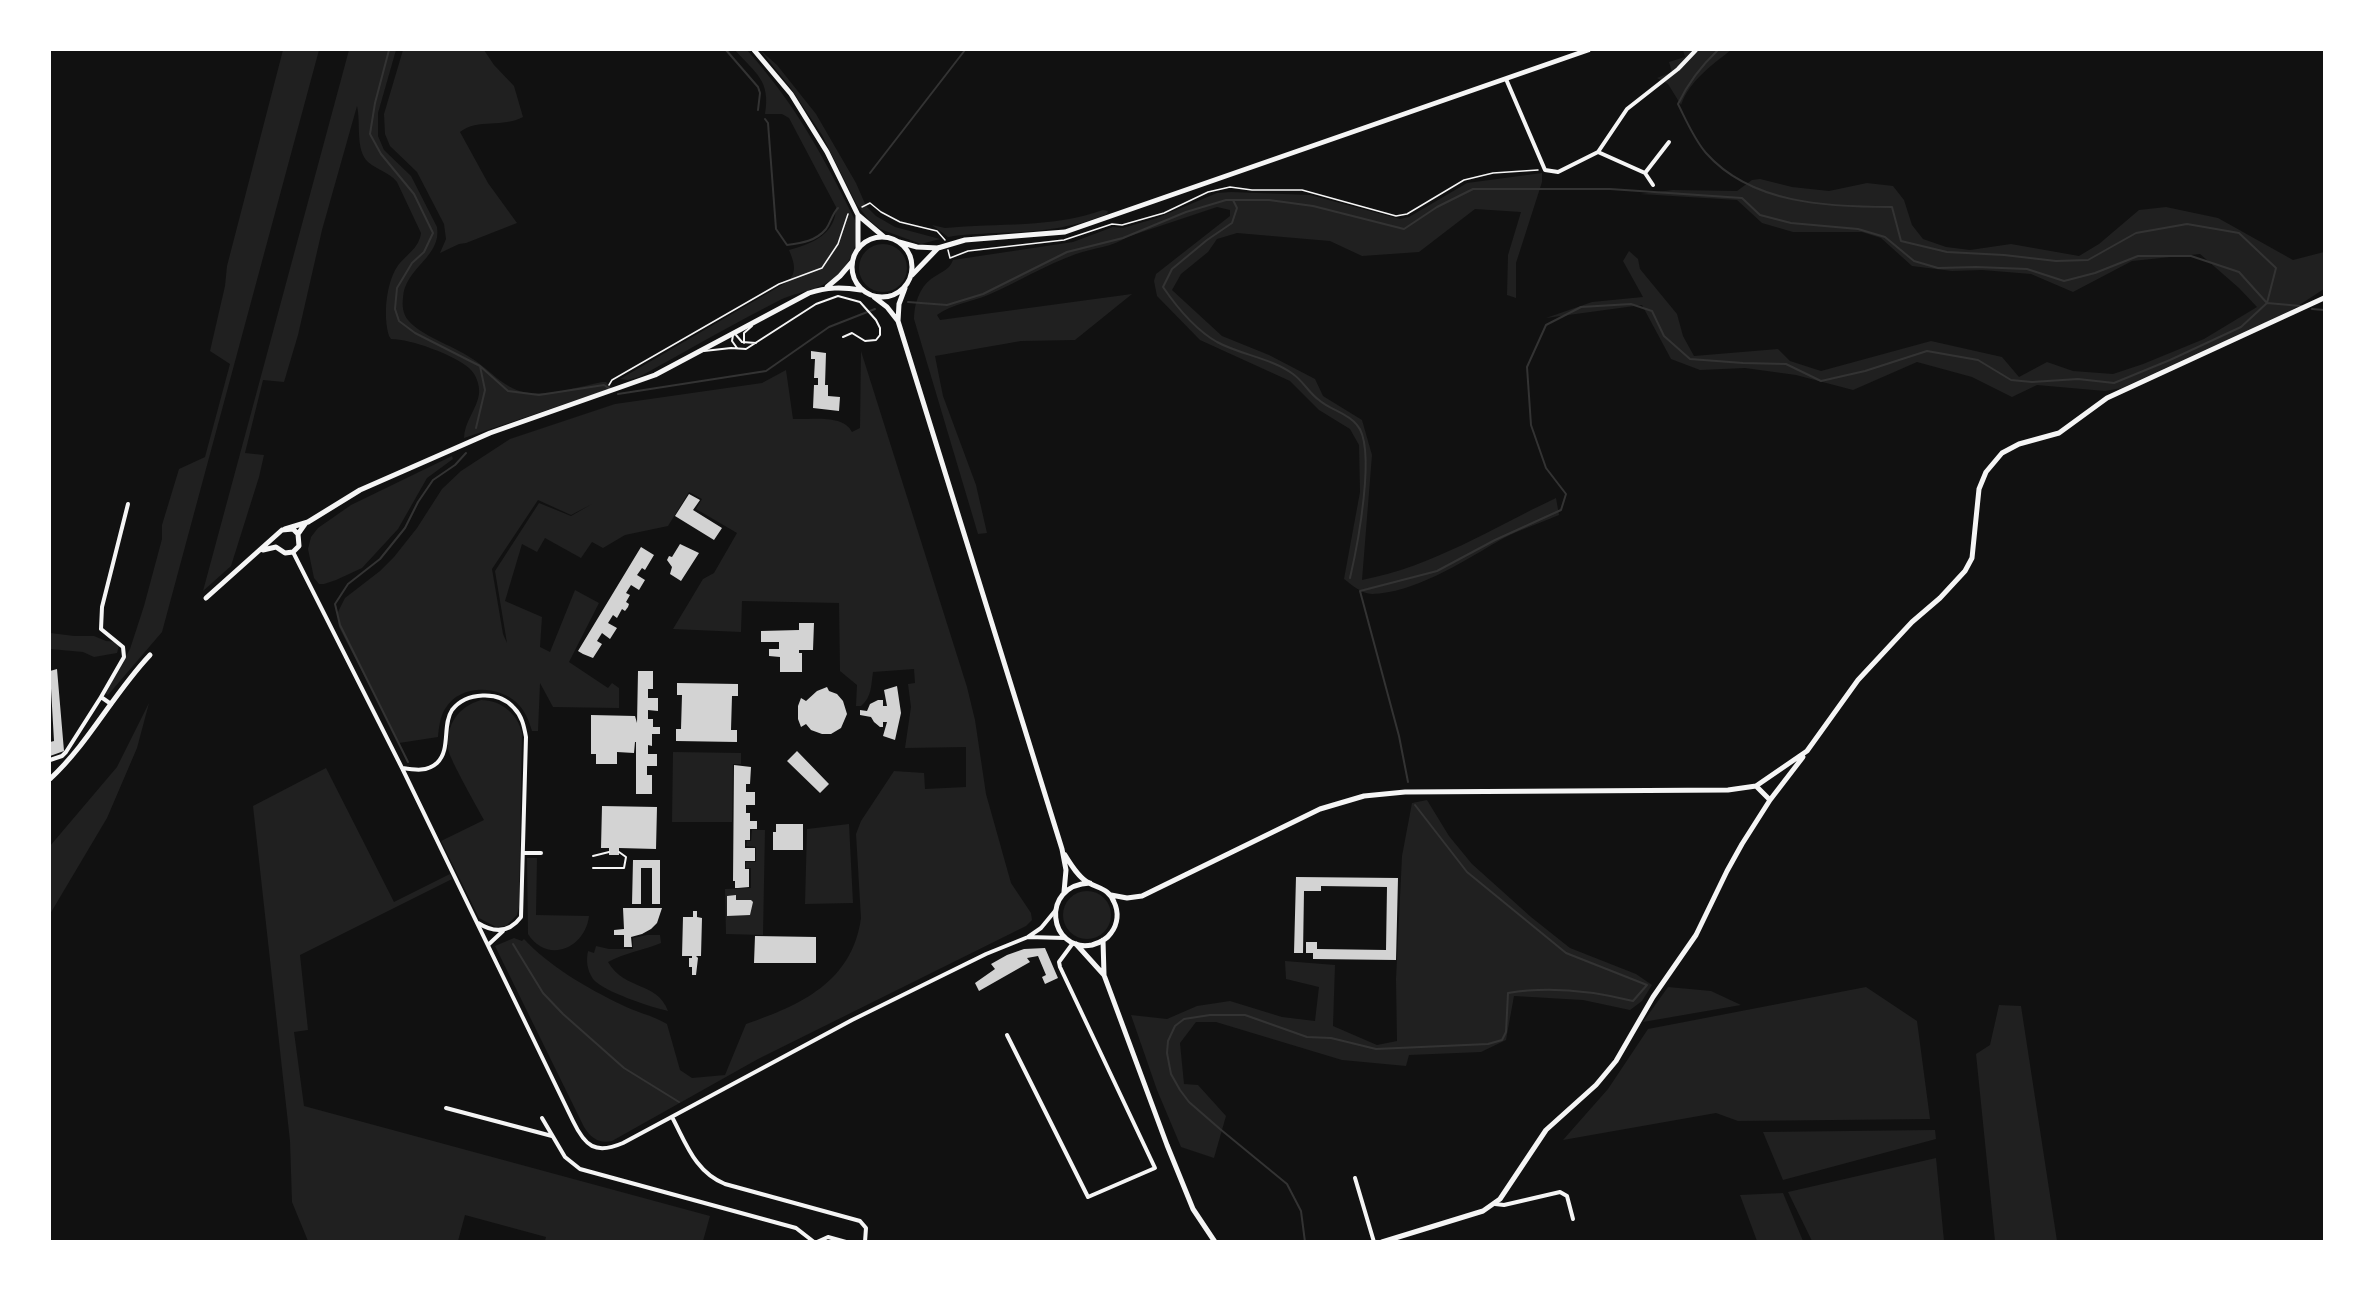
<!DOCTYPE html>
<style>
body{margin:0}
#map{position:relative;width:2374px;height:1291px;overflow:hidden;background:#111;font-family:Roboto,sans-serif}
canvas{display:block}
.frame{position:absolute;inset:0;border:51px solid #fff;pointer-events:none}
</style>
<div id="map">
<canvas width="2374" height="1291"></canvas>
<div class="frame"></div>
</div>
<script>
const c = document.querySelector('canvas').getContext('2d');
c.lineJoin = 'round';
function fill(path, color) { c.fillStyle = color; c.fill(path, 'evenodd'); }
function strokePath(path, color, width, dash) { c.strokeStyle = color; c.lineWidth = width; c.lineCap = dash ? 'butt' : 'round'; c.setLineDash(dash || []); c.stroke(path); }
fill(new Path2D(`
 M283,50H319L162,632L108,695L105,693L130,649L144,606L162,539V525L179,469L205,457L230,364L210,351L225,286L227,266Z
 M349,50H396L378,113V136L384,150L411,176L437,227C442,257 404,268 403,298C402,306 403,314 408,320C421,336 454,346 471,358C491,370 504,390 529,393C553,395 578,387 602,382H606L612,388L464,438C464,422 477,409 479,394C480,385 476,374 469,368C454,355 411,339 391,339L389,336C383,316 386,284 397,267C405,255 419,249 421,233L397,182C389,172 377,170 368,162C355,150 361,122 357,106L322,230L298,335L284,382L263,380L245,453L264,455L259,477L231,566L203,591Z
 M403,50H484L494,65L514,86L523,117C503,128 478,118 460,132L488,183L517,223L466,243L459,244L440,253L446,239L444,224L417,172L390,146L385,134L384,114Z
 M735,50H747C796,105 822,154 855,220C862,239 850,265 835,277C820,290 797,292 780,300C733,324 686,351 639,377L628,380L620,379L787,282C798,273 794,262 789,250C812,244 836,234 836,207L789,118L782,114H765C771,80 755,73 735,50Z
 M760,50L777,65L816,114L856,183L866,206L876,216L895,227L940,239L921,244L880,229L869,220L857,205L822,135L790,87Z
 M1683,50H1731C1711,66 1690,80 1681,105L1668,84L1657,78L1672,72L1669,62L1685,57Z
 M1542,173V182L1516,263V298L1507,295L1508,255L1521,212L1475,209L1419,252L1362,256L1330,241L1237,233L1217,239L1208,252L1181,274L1172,290L1222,336L1269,355L1315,379L1323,396L1362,420L1372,455L1362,580C1434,566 1490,529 1556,498L1559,515C1538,524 1515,531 1495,543C1461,563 1413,593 1372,594C1362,594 1352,585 1344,579L1360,492L1359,445L1350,429L1319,410L1290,381L1200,340L1157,296L1154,281L1156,274L1230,216V210L1217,207L1127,237C1113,247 1093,248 1076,254C1045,265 1018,282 988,295C971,302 952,304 937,315L940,320L1132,294L1075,340L1021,341L935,356L943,396L976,485L987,533L978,534L914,319C914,305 919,288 931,279C940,272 949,271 953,260L1073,242L1113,227L1123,228L1157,218L1217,193L1231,192L1310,195L1400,219L1409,217L1467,183Z
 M1760,179L1792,187L1829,191L1867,183L1893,186L1904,200L1912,225L1923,239L1946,247L1970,250L2011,244L2079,256L2099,244L2139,210L2166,207L2218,218L2293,260L2324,252V289L2290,311L2122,388L2105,391L2037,385L2012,397L1972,377L1917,362L1853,390L1796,375L1745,368L1700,370L1671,359L1642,305L1546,318L1592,302L1643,297L1623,261L1629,251L1638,259L1640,269L1677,314L1683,336L1694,356L1778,349L1790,361L1821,371L1931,341L2002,357L2019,377L2047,362L2073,371L2113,374L2143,364L2204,339L2257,307L2239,288L2200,254L2132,261L2073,292L2031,274L1982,270L1952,271L1912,266L1881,238L1862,232H1793L1762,223L1737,200L1640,194L1673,190L1737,191L1752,180Z
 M1103,210L1108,211L1107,214C1071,229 1034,232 995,233C979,234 964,234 948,237L932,225L945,228C998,223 1053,228 1103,210Z
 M859 268a24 24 0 1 1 48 0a24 24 0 1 1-48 0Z
 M861,351L967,687L975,720L986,794L1011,883L1031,913L1032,920L1026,926L758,1059L612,1141C599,1144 591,1138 584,1127L495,946L514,938L522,941L524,939C549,966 587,988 620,1004C635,1012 652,1015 667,1024L680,1070L692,1078L725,1075L746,1024C801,1005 852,982 861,918L856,834L861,821L894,771L924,773L925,789L966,787V747L905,748L911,707L908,684L915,683L914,669L873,672C871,685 872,697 861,706H856L857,685L840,671L839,603L742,601L741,632L673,629L703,579L714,573L737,533L696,509L702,499L689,492L668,526L625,535L603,548L592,542L581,558L545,538L537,552L522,544L505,601L542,617L540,647L550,652L575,590L599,603L569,662L608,688L612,683L619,688V708L553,707L540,683L538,731H532C529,721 525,710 516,702C497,685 459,684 445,709C440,717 439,727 438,737L399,743L339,627L337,614L345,598L380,571L394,557L417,528L442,489L461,471L510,439L615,404L762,383L786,370L793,419C811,420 843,414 852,432L860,428ZM538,500L571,515L592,504L571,516L539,503L495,571L507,643L503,634L492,569Z
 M452,456L453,459L427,478L398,529L362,568L336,580L324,584H319L314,578L308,549L311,537L318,528L351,505Z
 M50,633L74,636H94L106,641L120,642L117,653L94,657L83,652L50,649Z
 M481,700C501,700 518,714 522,733L519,907L517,915L506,926L496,927L479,918L441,841L484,820C477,807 450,760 448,749C446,724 458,707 481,700Z
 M149,703L137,748L107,818L50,914V846L117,767Z
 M673,752L741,753V764H733L732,822H672Z
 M326,768L394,902L450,874L452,879L300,955L308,1030L294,1032L304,1106L710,1216L703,1241H545L546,1237L465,1215L458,1241H308L292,1202L290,1141L253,806Z
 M1427,800L1449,836L1472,864L1531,917L1570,948L1636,974L1652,985L1642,1001L1630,1010L1583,1000L1514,996L1506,1040L1481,1052L1409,1055L1406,1066L1342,1060L1216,1022H1196L1180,1043L1184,1084L1198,1085L1226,1116L1214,1158L1181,1147L1157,1090L1131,1015L1167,1019L1197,1006L1230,1001L1282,1017L1315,1021L1319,987L1286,979L1285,961L1335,965L1333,1026L1377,1045L1397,1041L1396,979L1402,856L1412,803Z
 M849,824L853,903L805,904L807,829Z
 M752,830H765L763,935L726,934L725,889L751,888V868H746V862H756V847L746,846L747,841H751Z
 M527,858H537L536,915L589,916C585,949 547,964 528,934Z
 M1063 915a24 24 0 1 1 48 0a24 24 0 1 1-48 0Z
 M647,935H660L661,943C644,950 624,953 608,962C625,991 657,981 668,1011C651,1007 604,992 593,979C587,970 586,961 588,951L594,953L596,946L609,949H633V938Z
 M1668,987L1711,991L1741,1005L1643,1022Z
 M1866,987L1917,1021L1930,1119L1738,1121L1716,1113L1563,1140L1608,1089L1648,1029Z
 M1999,1005L2021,1006L2057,1241H1995L1976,1054L1990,1045Z
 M1935,1130L1936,1139L1783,1180L1763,1132Z
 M1936,1158L1944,1241H1812L1788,1192Z
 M1783,1193L1803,1241H1757L1740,1195Z`), '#202020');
strokePath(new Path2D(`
 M389,50L375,103L370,134L381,154L414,194L433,233L424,252L412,263L397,288L395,309L399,321L415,333L480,366L508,391L539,395L604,385L610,389
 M726,50L758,87L760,93L758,110
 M765,119L768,123L776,229L787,245C802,243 816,241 826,229C831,222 832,214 838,208
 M870,173L965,50
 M1233,200L1237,208L1232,223L1207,240L1172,269L1163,287C1176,306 1196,330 1217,342C1241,355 1271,358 1293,374C1303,381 1309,393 1319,400C1330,410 1348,413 1357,425C1377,447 1357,548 1350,578
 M908,302L947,305L983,294L1067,252L1123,238L1186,212L1226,200H1269L1313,206L1404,229L1437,207L1473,189H1610L1742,198L1760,215L1791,223L1858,229L1885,237L1914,261L1938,268L1976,267L2027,269L2064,281L2095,273L2138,256H2191L2239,272L2267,303L2301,306
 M2312,309L2324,310
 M618,394L766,371L829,327L875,309
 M476,428L485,390L480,366
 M408,762L340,625L335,604L348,584L380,559L405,528L418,502L433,480L455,465L466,453
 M1408,782L1399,736L1360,591L1437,571L1495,540L1561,510L1566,494L1546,468L1531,425L1527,367L1546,325L1581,307L1631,304L1652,311L1664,336L1690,359L1743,363L1786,364L1821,381L1865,371L1927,351L1978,360L2011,380L2032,382L2078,379L2114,383L2170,360L2241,327L2267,303L2276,268L2239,233L2187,224L2136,233L2088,260L2056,261L2004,255L1947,252L1901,241L1892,207C1828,207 1751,204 1706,153C1694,139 1686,120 1678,104C1688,83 1701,66 1718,50
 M513,944L543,993L563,1014L624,1068L679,1102
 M1305,1242L1301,1211L1287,1184L1220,1129L1189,1102L1180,1090L1171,1074L1167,1053L1168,1041L1175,1026L1184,1019L1210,1015H1245L1307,1037L1331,1038L1376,1049L1488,1044L1502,1040L1506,1032L1508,993C1549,986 1593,991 1633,1001L1647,985L1566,953L1467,872L1415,805`), '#333', 2);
fill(new Path2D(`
 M811,351L826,353L825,385H828V396L840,397L839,411L813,408L814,385H818V378H814L815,359H811Z
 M689,494L700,500L693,510L722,528L714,540L675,516Z
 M680,544L699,553L681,581L670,574L672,567L667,560L669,556L672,557Z
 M641,547L654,555L645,570L642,568L637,575L645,580L639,590L631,585L626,593L630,595L626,602L629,604L628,607L625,611L622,609L617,618L613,615L608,623L617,628L610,639L602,633L597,641L602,644L593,658L583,654L578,651Z
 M799,623H814L813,650H799V653H802V672H780V657L769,656V649H779V642H761V631L799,630Z
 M57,669L64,751L50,756V742L54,741L50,671Z
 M638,671H653V689H648V698H658V711L648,710V719H653V727H660V734H652V746L648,745V754H657V766H647V775H652V794H636V742H635L634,753L617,752V764H596V754H591V715L635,716L637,723Z
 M677,683L738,684V696H732L731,730H737V742L676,741V729H681L682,695H677Z
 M897,686L901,713L895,740L883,736L887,722H883V727H880L874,722L871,717L860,715V710L867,711L870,704L878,700H883V706H887L884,690Z
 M827,687L829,691L837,694L843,701L847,714L841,728L831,734H822L811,730L806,724L801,727L798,719V706L801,698L806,701L817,691Z
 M797,751L829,784L820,793L787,761Z
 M734,765L751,767L750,784H746V792H755V805H746V813H750V821H757V829H750V840H745V848H755V861H745V869H749V887L738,888H735V881H733Z
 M602,806L657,807L656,849L619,848V855H609V848H601Z
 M776,824H803V850H773V832H776Z
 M633,860H660V904H652V868H641V904H632Z
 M1296,877L1398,878L1396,960L1313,959V953H1306V942H1317V949L1386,950L1387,887L1321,886V891H1304L1303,953H1294Z
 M736,895V900H751L753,902L750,915L727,916V896Z
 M623,908H662L657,923L651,929L642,934L631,937L632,947H624V935H614V930L624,929Z
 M693,911H697V917L702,918L701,956H696L698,958L696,975H692V967H689V958H692V956H682L683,917H693Z
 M755,936L816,937V963H754Z
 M1045,948L1058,978L1045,984L1042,977L1046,975L1038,956L1027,958L1030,962L979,991L975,983L995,969L991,964L1007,955L1024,949Z`), '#d3d3d3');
strokePath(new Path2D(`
 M862,207L870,203L881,212L900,222L937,231L945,240
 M948,250L950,258L968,251L1064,240L1112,224L1122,225L1164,213L1208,192L1230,187L1252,190H1302L1396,216L1407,214L1464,180L1493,173L1538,170
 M609,385L612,380L779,284L822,268L838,244L848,214`), '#f5f5f5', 1.5);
strokePath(new Path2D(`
 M733,335L732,341L737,348
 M736,335L742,342L756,343
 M744,343V333L752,326
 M704,351L731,348L746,349L816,304L838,296L860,302L876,320L880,328V335L876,340L865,341L852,333L843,337
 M593,856L609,852
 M593,868H624L626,857L619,852`), '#f5f5f5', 2);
strokePath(new Path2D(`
 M1506,79L1545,170L1558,172L1598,152L1627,109L1678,69L1696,50
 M1598,152L1645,173L1669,142
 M1645,173L1653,185
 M293,552L402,768L573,1121C585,1146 595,1155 623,1143L852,1020L986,954L1028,937L1041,928L1055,911
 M111,704L101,697L124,657L123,647L101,629L102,607L128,504
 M50,760L62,756L66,752L101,697
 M402,768C415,770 427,772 437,763C451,750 442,725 452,710C466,692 499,690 514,708C522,716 524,726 526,737L521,917C509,933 494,933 478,923
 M523,853H541
 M1028,937L1065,938
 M488,945L503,931
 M1007,1035L1088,1197L1155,1168L1060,967L1059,962L1073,943
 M446,1108L552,1136
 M672,1117C686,1143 695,1172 725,1184L860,1221L866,1228L865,1242
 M542,1118L565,1157L580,1169L796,1228L814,1242
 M1355,1178L1374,1242
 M1495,1204L1504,1205L1560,1192L1567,1196L1573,1219
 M817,1242L828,1237L846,1242`), '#f5f5f5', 4);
strokePath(new Path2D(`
 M754,50L791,94L827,152L858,215V249
 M858,215L884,237
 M852 267a30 30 0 1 1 60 0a30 30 0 1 1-60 0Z
 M899,242L917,247L938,248L965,240L1065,232L1588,50
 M912,275L938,248
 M827,287L840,276L852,262
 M905,288L899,304L898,321L1062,849L1066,870L1064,892
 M874,297L887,307L898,321
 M285,529L308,522L360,490L490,433L655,375L809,293C827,287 842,287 861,290
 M263,550L276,547L285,553L293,552L299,546L298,534L305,524
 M206,598L282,530L293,529L298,534
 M50,779C89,743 113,694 150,655
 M1756,786L1770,800
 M1065,855C1071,865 1079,878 1089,883C1100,889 1109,889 1114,902C1119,912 1118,924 1111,933C1107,939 1099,943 1092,945C1049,953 1039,885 1090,883
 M1111,895L1127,898L1142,896L1320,809L1364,796L1405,792L1728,790L1756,786L1807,751L1858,680L1912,622L1940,598L1965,571L1972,558L1979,489L1986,472L2002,453L2019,444L2059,433L2107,398L2324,298
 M1103,940L1104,975L1167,1145L1193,1209L1215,1242
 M1076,944L1104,975
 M1382,1242L1483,1211L1500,1199L1546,1130L1596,1085L1616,1061L1653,997L1696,935L1727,871L1742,844L1770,800L1803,757`), '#f5f5f5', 5);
</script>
